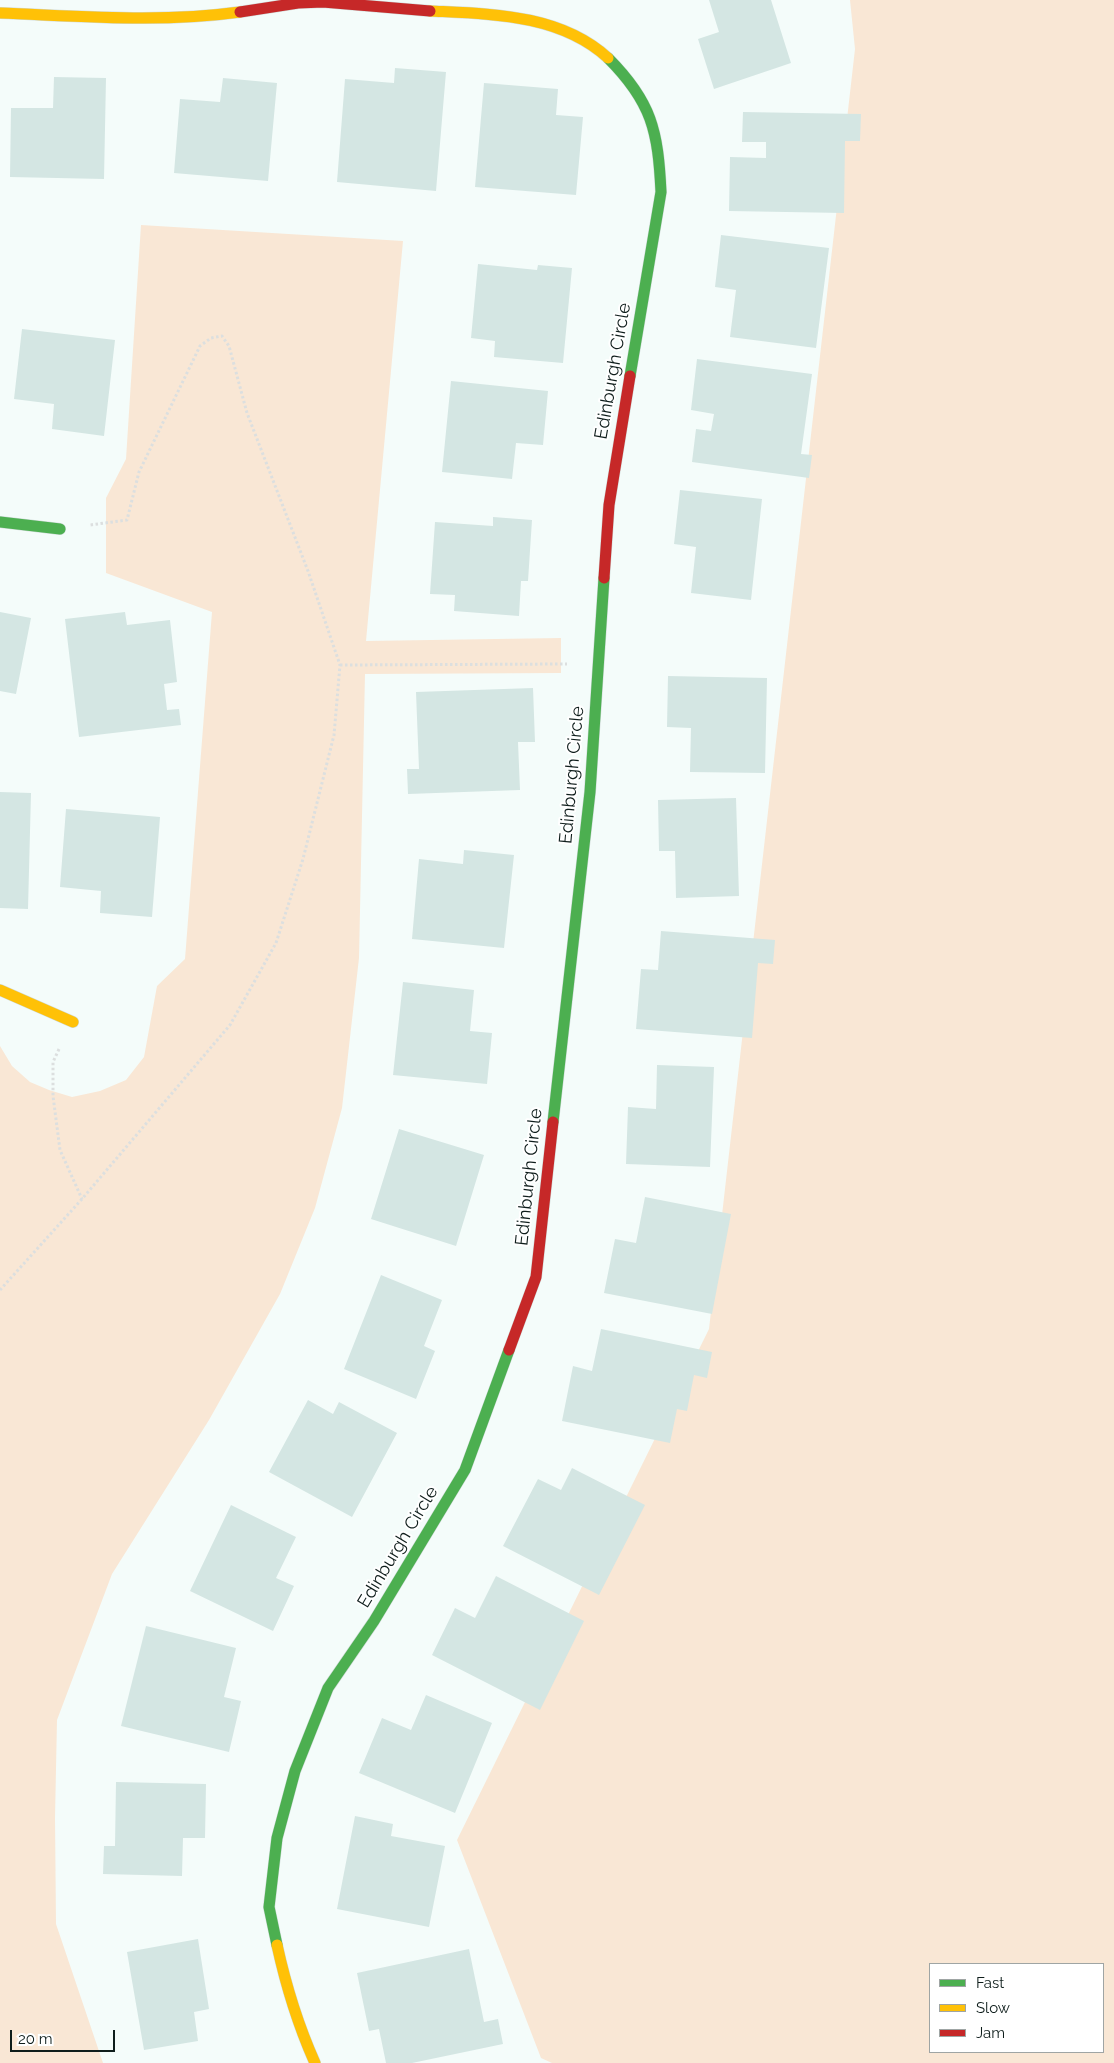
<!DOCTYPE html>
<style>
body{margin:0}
#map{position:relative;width:1114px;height:2063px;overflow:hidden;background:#f4fcfa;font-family:Raleway,sans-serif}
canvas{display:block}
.legend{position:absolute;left:929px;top:1963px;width:175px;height:90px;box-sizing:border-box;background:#fff;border:1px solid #9fa5a4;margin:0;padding:6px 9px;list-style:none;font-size:15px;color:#0e1d1b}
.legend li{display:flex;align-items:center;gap:10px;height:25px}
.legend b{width:25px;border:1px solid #9fa5a4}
.scale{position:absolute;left:10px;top:2030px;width:105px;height:22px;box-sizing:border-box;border:2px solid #0e1d1b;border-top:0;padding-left:6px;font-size:15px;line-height:18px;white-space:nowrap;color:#0e1d1b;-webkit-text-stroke:4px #fff;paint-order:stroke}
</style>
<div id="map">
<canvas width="1114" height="2063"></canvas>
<ul class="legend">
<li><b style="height:6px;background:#4caf50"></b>Fast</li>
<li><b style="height:6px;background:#ffc107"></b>Slow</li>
<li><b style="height:6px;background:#c62828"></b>Jam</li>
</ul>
<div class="scale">20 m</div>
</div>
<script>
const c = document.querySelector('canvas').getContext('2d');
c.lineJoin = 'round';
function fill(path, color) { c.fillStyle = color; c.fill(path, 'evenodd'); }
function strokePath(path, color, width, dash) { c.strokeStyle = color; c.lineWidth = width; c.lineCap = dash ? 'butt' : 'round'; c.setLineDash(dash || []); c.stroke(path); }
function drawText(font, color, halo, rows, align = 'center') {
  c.font = font + ' Raleway,sans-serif'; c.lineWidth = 4; c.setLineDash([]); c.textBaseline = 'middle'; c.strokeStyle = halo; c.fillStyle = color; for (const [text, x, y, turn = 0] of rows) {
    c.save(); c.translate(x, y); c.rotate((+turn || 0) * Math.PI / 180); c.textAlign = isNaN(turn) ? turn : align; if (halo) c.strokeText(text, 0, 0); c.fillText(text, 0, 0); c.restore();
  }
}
fill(new Path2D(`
 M850,0H1114V2063H552L541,2058L457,1840L709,1329L855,49ZM930,1964H1103V2052H930Z
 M141,225L403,241L366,641L561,638V673L365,674L359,958L342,1108L315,1208L280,1294L209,1420L112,1574L57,1720L55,1818L56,1924L103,2063H0V1046L12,1066L30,1082L49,1090L72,1097L100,1091L126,1080L144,1057L157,986L185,959L212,612L106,573V498L126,459Z`), '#f9e7d5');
fill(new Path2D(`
 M709,0H771L791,63L714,89L698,39L719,32Z
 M395,68L446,72L436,191L337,182L345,79L394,83Z
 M54,77L106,78L104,179L10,177L11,108H53Z
 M223,78L277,83L268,181L174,173L180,99L220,102Z
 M484,83L558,89L556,115L583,117L576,195L475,187Z
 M743,112L861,114L860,141H845L844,213L729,211L730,157L766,158V142H742Z
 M721,235L829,248L816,348L730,337L736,290L715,287Z
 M478,264L537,270L538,265L572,268L563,363L494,357L495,341L471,338Z
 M22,329L115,340L104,436L52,429L54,404L14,399Z
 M697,359L812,374L801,454L812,455L809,478L692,462L696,429L711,431L714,414L691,410Z
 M451,381L548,391L543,445L516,443L512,479L442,472Z
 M680,490L762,499L751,600L691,593L696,547L674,544Z
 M493,517L532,520L528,581H521L519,616L454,611L455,595L430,594L435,522L493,526Z
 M0,612L31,618L16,694L0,691Z
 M125,612L127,625L170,620L177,682L164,684L167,710L179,709L181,725L79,737L65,619Z
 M668,676L767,678L765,773L690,772L691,728L667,727Z
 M533,688L535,742H518L520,790L408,794L407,769H419L416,692Z
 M0,792L31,793L28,909L0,908Z
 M736,798L739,896L676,898L675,851H659L658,800Z
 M66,809L160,817L152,917L100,913L101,891L60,887Z
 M464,850L514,855L504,948L412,939L419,859L463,864Z
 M661,931L775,940L773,964L758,963L752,1038L636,1029L641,969L658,970Z
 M403,982L474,990L470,1031L492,1033L487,1084L393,1075Z
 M657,1065L714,1067L710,1167L626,1164L628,1107L656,1109Z
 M399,1129L484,1155L456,1246L371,1219Z
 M645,1197L731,1214L712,1314L604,1293L615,1239L636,1243Z
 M381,1275L442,1300L424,1346L435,1351L416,1399L344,1369Z
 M601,1329L712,1352L707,1378L694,1375L687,1411L677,1409L670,1443L562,1421L573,1366L592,1371Z
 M308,1400L333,1414L339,1402L397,1433L352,1517L269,1472Z
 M572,1468L645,1505L599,1595L503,1546L538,1479L561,1490Z
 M231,1505L296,1537L276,1578L294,1586L273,1631L190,1591Z
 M496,1576L584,1621L540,1710L432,1655L455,1608L475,1618Z
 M146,1626L236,1648L224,1697L241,1701L229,1752L121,1726Z
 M426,1695L492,1723L455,1813L359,1773L382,1718L411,1730Z
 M116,1782L206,1784L205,1838H183L182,1876L103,1874L104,1846H115Z
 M355,1816L393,1824L391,1836L445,1846L429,1927L337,1909Z
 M198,1939L209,2009L194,2012L198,2041L144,2050L127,1952Z
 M469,1949L484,2022L498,2019L503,2044L412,2063H386L379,2029L369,2031L357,1973Z`), '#d4e6e3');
const fast = new Path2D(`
 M608,58C652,102 658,131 661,192L630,376
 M0,522L60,529
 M553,1122L590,792L604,578
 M277,1945L269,1907L277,1838L295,1771L328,1688L374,1621L465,1470L509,1350`);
const slow = new Path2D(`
 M430,11C491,14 560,14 608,58
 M0,13C80,16 160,23 240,12
 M0,990L73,1022
 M277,1945C286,1986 298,2025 315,2063`);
const jam = new Path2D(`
 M240,12L298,3L323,2L430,11
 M604,578L609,505L630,376
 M509,1350L536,1277L553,1122`);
strokePath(fast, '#cfdad8', 12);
strokePath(slow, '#cfdad8', 12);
strokePath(jam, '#cfdad8', 12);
strokePath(new Path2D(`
 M340,665L567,664
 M59,1049L53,1062V1096L60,1150L82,1199
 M0,1290L82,1199L230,1025L276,943L303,859L334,735L340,665L308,571L247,413L229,346L222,336L211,338L200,346L139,472L127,520L90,525`), '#dcdfdf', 3, [2.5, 2.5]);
strokePath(fast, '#4caf50', 11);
strokePath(slow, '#ffc107', 11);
strokePath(jam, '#c62828', 11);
drawText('18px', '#0e1d1b', '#fff', [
 ["Edinburgh Circle",613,371,-80],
 ["Edinburgh Circle",572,775,-85],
 ["Edinburgh Circle",529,1177,-84],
 ["Edinburgh Circle",398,1547,-59]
]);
</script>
